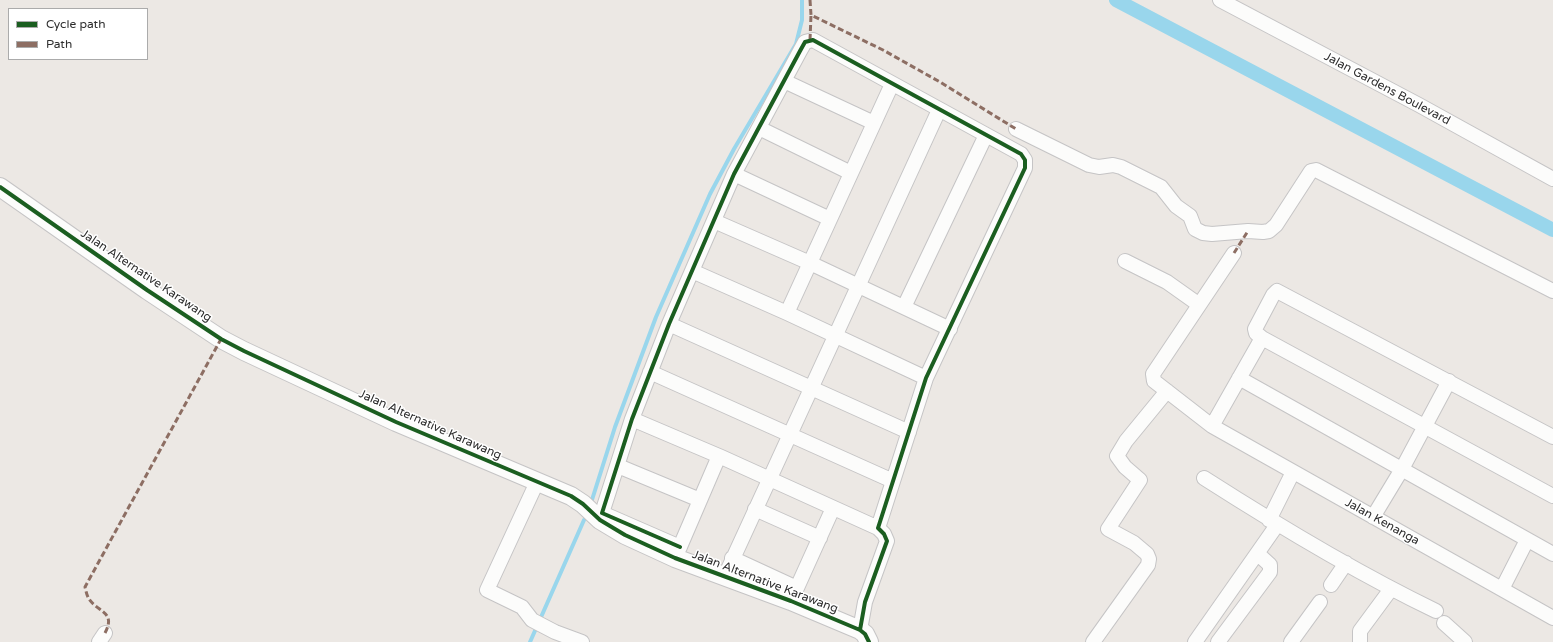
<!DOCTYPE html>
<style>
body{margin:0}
#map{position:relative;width:1553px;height:642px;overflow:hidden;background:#ece8e4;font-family:"Varela Round",sans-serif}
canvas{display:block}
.legend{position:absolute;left:8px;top:8px;width:140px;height:52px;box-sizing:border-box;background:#fff;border:1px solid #ababab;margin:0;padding:5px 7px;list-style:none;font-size:12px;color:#2e2e2e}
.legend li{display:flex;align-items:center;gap:8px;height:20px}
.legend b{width:20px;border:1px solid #ababab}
</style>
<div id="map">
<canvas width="1553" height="642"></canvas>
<ul class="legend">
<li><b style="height:5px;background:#1b5e20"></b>Cycle path</li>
<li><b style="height:5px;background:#8d6e63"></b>Path</li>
</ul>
</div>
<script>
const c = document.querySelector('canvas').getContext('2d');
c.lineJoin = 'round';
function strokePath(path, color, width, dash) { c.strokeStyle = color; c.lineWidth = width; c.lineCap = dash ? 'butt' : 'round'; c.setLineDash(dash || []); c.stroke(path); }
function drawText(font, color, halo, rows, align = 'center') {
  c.font = font + ' "Varela Round",sans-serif'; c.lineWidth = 3; c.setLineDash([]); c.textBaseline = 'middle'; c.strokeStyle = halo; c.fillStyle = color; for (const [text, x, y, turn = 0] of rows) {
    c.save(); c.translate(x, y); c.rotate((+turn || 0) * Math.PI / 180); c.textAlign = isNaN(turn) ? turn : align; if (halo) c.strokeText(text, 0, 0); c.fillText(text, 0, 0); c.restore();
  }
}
strokePath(new Path2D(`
 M591,503L615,427L656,317L710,194L734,149L796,44L802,20V0
 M530,642L584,520`), '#99d6ec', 4);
strokePath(new Path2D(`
 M1116,0L1553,230`), '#99d6ec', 14);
const minor = new Path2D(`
 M1220,0L1419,105L1553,179
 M784,81L874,123
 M759,128L851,173
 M1016,129L1089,165L1099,167L1113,165L1121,167L1161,187L1176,206L1190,216L1195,229L1203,233L1212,234L1248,231L1263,232L1269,231L1276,225L1311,171L1316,170L1553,291
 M734,174L830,219
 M714,221L810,263L950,329
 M1234,253L1153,374L1154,381L1212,426L1553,618
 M1125,261L1167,282L1198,304
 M692,271L787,313L926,378
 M904,307L986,135
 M787,313L892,84
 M669,324L909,432
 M1262,338L1553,496
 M650,372L893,481
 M1239,378L1553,554
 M632,419L719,456L878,528
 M1212,426L1262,338L1256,333L1255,329L1273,295L1277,291L1553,437
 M618,466L700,500
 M1204,478C1279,526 1355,572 1436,611
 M537,482L487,590L522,607L532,620L555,632L582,642
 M755,509L820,538
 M1373,517L1402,469L1449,381
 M1269,520L1293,472
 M680,547L602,513L632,419L669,324L734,174L800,51L805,42L813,40L1021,154L1025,160V168L926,378L878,528L884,534L887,541L865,602L860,630
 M676,556L719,456
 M732,558L797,588
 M725,576L939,110
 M1331,585L1346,563
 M1502,589L1527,540
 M791,601L833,508
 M1444,623L1465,642
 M99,642L105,633
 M1093,642L1148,565L1149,559L1147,554L1134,543L1108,529L1140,480L1125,467L1117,456L1126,441L1167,391
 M1195,642L1277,525
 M1218,642L1270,572V565L1258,554
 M1291,642L1320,602
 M1360,642V631L1391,589`);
const tertiary = new Path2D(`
 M0,187L147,290L221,339L244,351L396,422L571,496L583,504L600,520L625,535L675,558L791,601L860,630L865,634L869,642`);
strokePath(minor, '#c5c4c5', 16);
strokePath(tertiary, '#c5c4c5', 20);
strokePath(minor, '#fcfcfb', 14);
strokePath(tertiary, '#fcfcfb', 18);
strokePath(new Path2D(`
 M810,0L811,15L883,50L940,82L1016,129
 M810,40L811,15
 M1234,253L1248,231
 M105,633C116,612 99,613 89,599C87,596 86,591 85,587L221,339`), '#8d6e63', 3, [6, 3]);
strokePath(new Path2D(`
 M0,187L147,290L221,339L244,351L396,422L571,496L583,504L600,520L625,535L675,558L791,601L860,630L865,634L869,642
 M680,547L602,513L632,419L669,324L734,174L800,51L805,42L813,40L1021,154L1025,160V168L926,378L878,528L884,534L887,541L865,602L860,630`), '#1b5e20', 4);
drawText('12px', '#2e2e2e', '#fff', [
 ["Jalan Gardens Boulevard",1387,89,28],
 ["Jalan Alternative Karawang",146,276,34],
 ["Jalan Alternative Karawang",430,425,24],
 ["Jalan Kenanga",1382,522,29],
 ["Jalan Alternative Karawang",765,582,21]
]);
</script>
